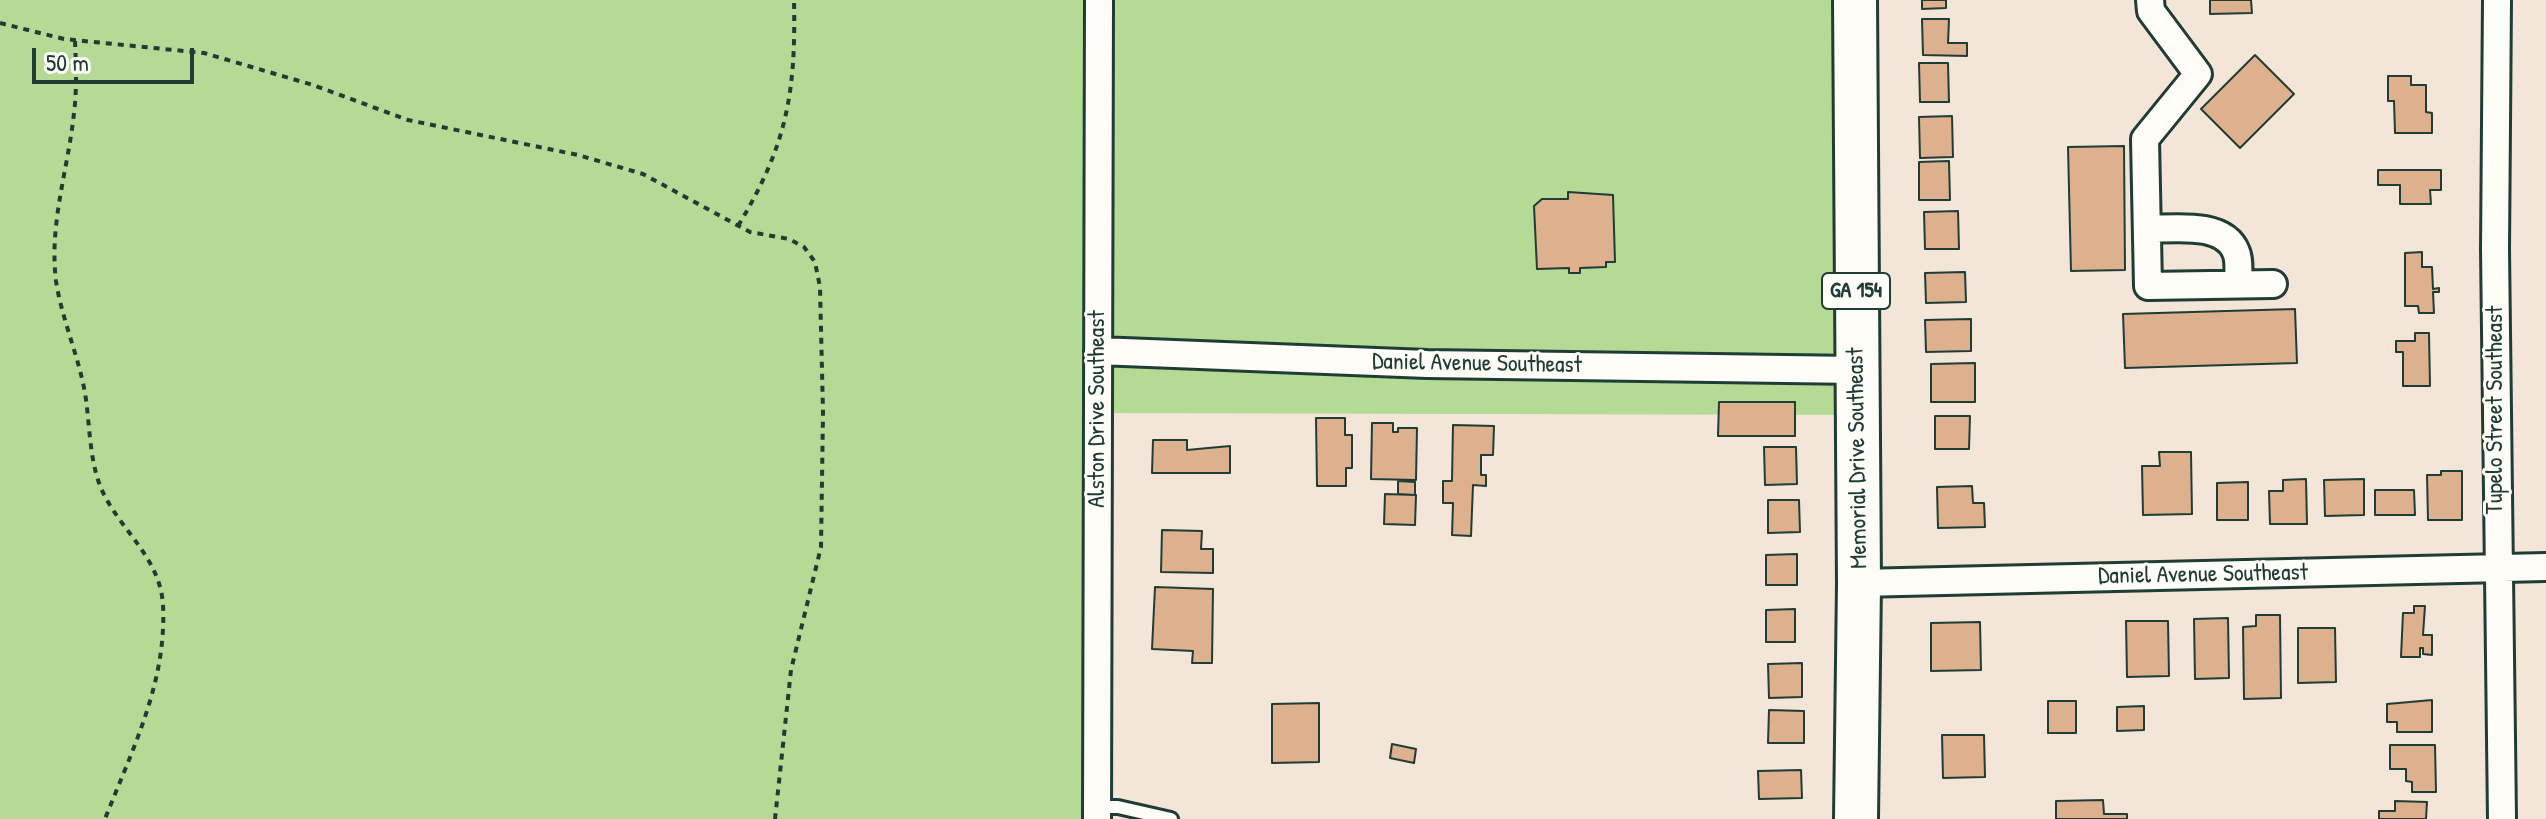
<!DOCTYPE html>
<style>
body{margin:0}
#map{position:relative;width:2546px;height:819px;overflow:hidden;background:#f3e5d8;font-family:"Patrick Hand",sans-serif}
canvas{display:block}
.scale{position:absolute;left:32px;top:48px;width:162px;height:36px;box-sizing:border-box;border:4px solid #1f3d34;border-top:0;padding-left:10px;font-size:24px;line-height:28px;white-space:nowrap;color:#1f3d34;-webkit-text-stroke:6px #fdfcf7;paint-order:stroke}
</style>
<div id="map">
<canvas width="2546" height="819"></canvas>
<div class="scale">50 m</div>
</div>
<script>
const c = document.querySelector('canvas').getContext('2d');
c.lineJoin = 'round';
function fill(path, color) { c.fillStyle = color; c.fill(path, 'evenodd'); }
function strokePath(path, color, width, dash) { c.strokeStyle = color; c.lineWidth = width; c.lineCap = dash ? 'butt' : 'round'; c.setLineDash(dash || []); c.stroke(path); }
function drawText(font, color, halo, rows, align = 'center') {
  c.font = font + ' "Patrick Hand",sans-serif'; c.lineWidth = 6; c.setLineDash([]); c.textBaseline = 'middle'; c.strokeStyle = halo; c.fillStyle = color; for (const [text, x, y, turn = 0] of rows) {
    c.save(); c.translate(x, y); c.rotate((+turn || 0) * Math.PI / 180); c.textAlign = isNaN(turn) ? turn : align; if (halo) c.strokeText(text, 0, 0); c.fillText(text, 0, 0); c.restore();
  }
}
fill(new Path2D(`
 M0,0H1098L1087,819H0Z
 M1100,0H1866L1868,415L1095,413Z`), '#b5da95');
const building = new Path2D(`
 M1922,0H1946V8L1922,9Z
 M2210,0H2251L2252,13L2210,14Z
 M1922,19H1949L1948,43H1967V56L1923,55Z
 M2255,55L2294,94L2240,148L2201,109Z
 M1919,63H1948L1949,102H1920Z
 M2388,76H2411V85H2426V112L2432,113V133H2395L2394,101H2388Z
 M1952,116L1953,157L1920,158L1919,117Z
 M2124,146L2125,270L2071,271L2068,147Z
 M1949,161L1950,200H1919V162Z
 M2378,170H2441V190H2430L2431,204H2400V185H2378Z
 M1568,192L1613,195L1615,262H1606V267L1580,268V273H1569V268L1537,269L1534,206L1542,199H1568Z
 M1958,211L1959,249H1925L1924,212Z
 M2422,252V267H2432L2433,289L2439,288V292H2433L2434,313H2419L2418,306H2405V253Z
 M1965,272L1966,302L1926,303L1925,273Z
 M2295,309L2297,363L2125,368L2123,314Z
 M1971,319V351L1926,352L1925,320Z
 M2415,333H2429L2430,386H2403V352H2396V341H2415Z
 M1975,363V402H1931V364Z
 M1719,402H1795V436H1718Z
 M1935,416H1970L1969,449H1935Z
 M1316,418H1345V435H1352V468H1346V486H1317Z
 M1372,423H1393V432H1398V428H1417L1416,480L1371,479Z
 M1453,425L1494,426L1493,455H1481V475H1486V486L1473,485L1471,536L1452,535L1453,503H1443V481H1452Z
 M1153,440H1187V450L1230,446V473H1152Z
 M1764,447H1796L1797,484L1765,485Z
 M2159,452H2191L2192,514L2143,515L2142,466H2160Z
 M2441,471H2462V520H2428L2427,475H2441Z
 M2306,479L2307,524H2270L2269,491H2283V480Z
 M2364,479V515L2325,516L2324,480Z
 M1398,481L1415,482V495L1398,494Z
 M2248,482V520H2217V483Z
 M1972,486L1973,503H1984L1985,527L1938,528L1937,487Z
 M2375,490H2414L2415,515H2375Z
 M1385,494L1416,495L1415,525L1384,524Z
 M1768,500H1799L1800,532L1768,533Z
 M1162,530L1202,531L1201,549H1213V573L1161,572Z
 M1797,554V585H1766V555Z
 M1155,587L1213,589L1212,663H1192L1193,651L1152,649Z
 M2414,606H2425L2423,635H2432V655L2423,654V648H2420V657H2401L2403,613H2414Z
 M1795,609V642H1766V610Z
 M2256,615H2280L2281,698L2244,699L2243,627L2256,626Z
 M2228,618L2229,678L2195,679L2194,619Z
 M2126,621H2168L2169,676L2127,677Z
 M1980,622L1981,670L1931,671V623Z
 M2298,628H2335L2336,682L2298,683Z
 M1802,663V697L1769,698L1768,664Z
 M2432,700V732H2397V722H2387V704Z
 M2048,701H2076V733H2048Z
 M1319,703V762L1272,763V704Z
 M2144,706V730L2117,731V707Z
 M1769,710L1804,711V743H1768Z
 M1942,735H1984L1985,777L1943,778Z
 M1392,744L1416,749L1414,763L1390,758Z
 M2390,745H2435L2436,792H2412V782L2406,781V769H2390Z
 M1801,770L1802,798L1759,799L1758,771Z
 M2103,800L2104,814H2127V819H2056V801Z
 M2395,801L2427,802L2426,819H2379V811H2395Z`);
fill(building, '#ddb08e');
strokePath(building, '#1f3d34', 2);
const service = new Path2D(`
 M1097,807H1118L1171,819`);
const minor = new Path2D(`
 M2150,0L2151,11L2198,74L2145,139L2148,286L2273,284
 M2497,0L2495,249L2502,819
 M2147,229C2173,229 2224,221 2236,252C2240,261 2238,275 2238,284
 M1098,351L1427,364L1857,370
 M1859,583L2546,567
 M1097,819L1099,0`);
const primary = new Path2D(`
 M1855,0L1859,583L1856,819`);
strokePath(service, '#1f3d34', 18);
strokePath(minor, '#1f3d34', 32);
strokePath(primary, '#1f3d34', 48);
strokePath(new Path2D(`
 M0,23L64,39L204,53L313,85L408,120L578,155L643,174L750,232L789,239L804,247L815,262L820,287L823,412L821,547L791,670L775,819
 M75,41C76,65 77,89 74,113C68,170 49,223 56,281C62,320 78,354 85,393C90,424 89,459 101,488C119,530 160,556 163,605C167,682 132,750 105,819
 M738,226C787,145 796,93 794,0`), '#1f3d34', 4, [6, 6]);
strokePath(service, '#fdfcf7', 12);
strokePath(minor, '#fdfcf7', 26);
strokePath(primary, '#fdfcf7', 42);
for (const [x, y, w] of [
 [1856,291,68]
]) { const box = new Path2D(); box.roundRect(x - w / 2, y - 18, w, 36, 6); c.fillStyle = '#fdfcf7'; c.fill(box); strokePath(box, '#1f3d34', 2); }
drawText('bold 22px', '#1f3d34', null, [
 ["GA 154",1856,291]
]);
drawText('24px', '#1f3d34', '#fdfcf7', [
 ["Daniel Avenue Southeast",1477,364,1],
 ["Alston Drive Southeast",1098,409,-90],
 ["Tupelo Street Southeast",2496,410,-90],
 ["Memorial Drive Southeast",1858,458,-91],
 ["Daniel Avenue Southeast",2203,575,-1]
]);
</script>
